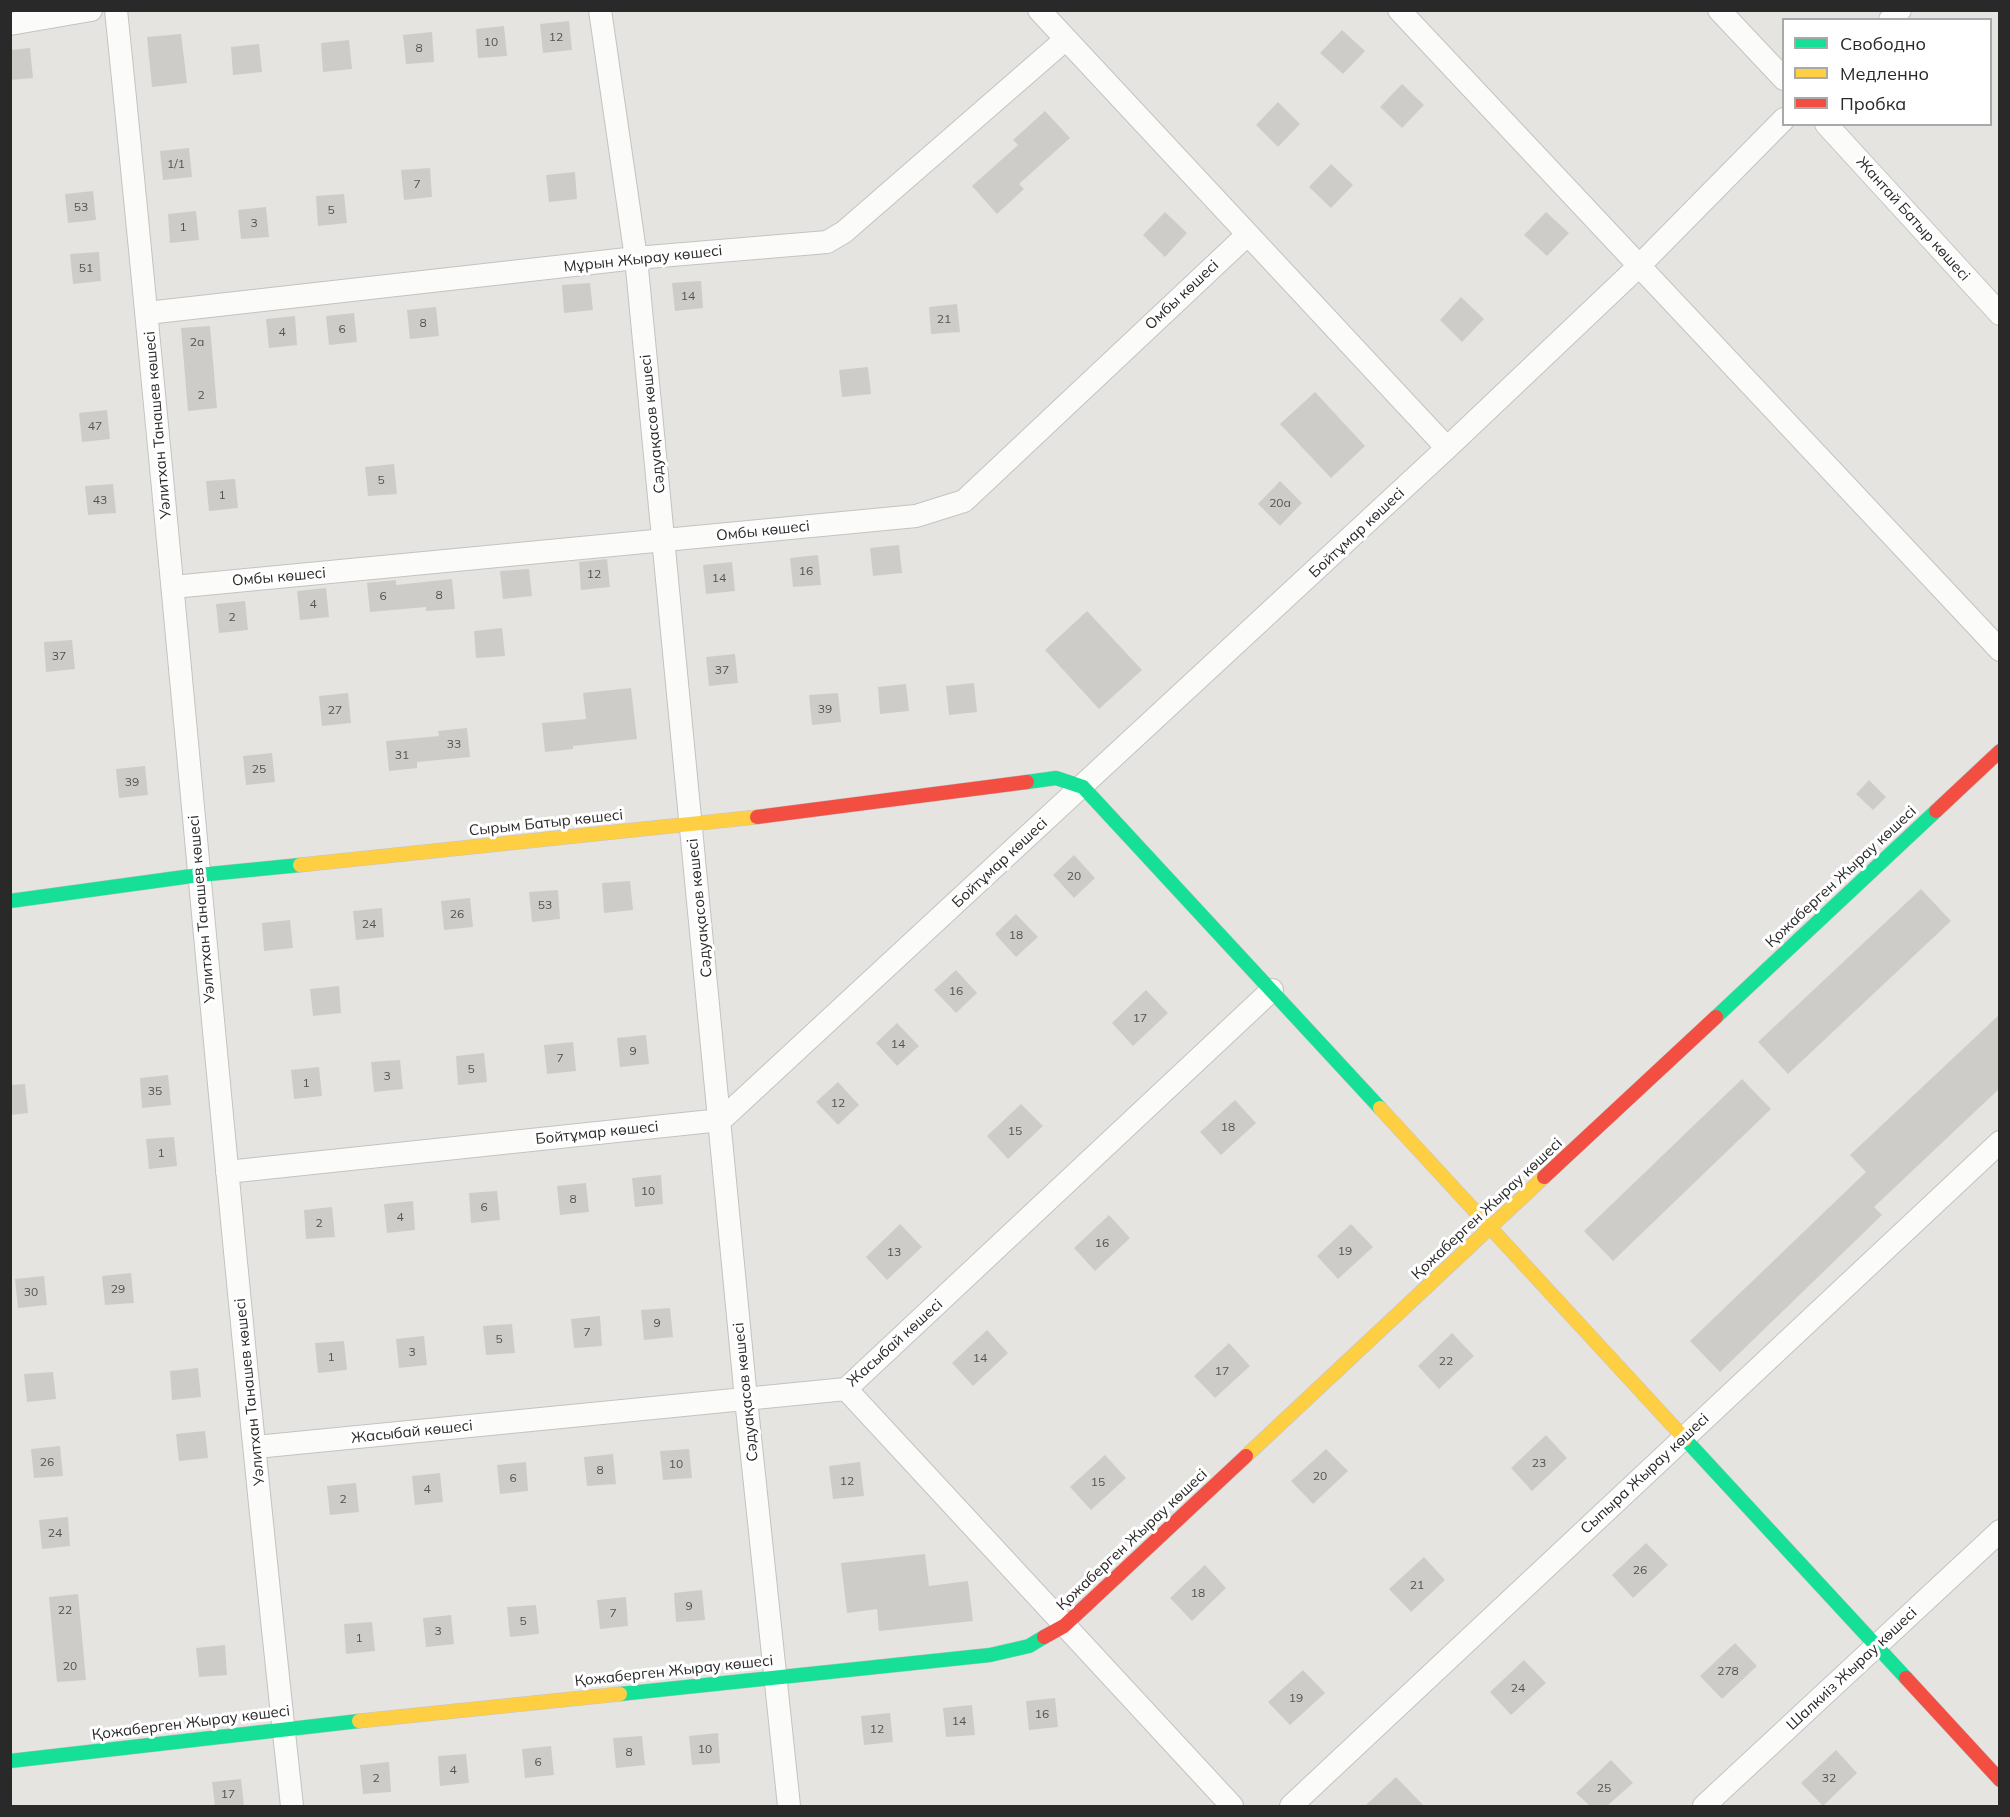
<!DOCTYPE html>
<meta charset="utf-8">
<style>
body{margin:0}
#map{position:relative;width:2010px;height:1817px;overflow:hidden;background:#e6e4e0;font-family:Mulish,sans-serif}
canvas{display:block}
.frame{position:absolute;inset:0;border:12px solid #292929;pointer-events:none}
.legend{position:absolute;left:1782px;top:18px;width:210px;height:108px;box-sizing:border-box;background:#fff;border:2px solid #a9a9a9;margin:0;padding:8px 10px;list-style:none;font-size:18px;color:#292929}
.legend li{display:flex;align-items:center;gap:12px;height:30px}
.legend b{width:30px;border:2px solid #a9a9a9}
</style>
<div id="map">
<canvas width="2010" height="1817"></canvas>
<div class="frame"></div>
<ul class="legend">
<li><b style="height:8px;background:#16e098"></b>Свободно</li>
<li><b style="height:8px;background:#ffcf43"></b>Медленно</li>
<li><b style="height:8px;background:#f24e42"></b>Пробка</li>
</ul>
</div>
<script>
const c = document.querySelector('canvas').getContext('2d');
c.lineJoin = 'round';
function fill(path, color) { c.fillStyle = color; c.fill(path, 'evenodd'); }
function strokePath(path, color, width, dash) { c.strokeStyle = color; c.lineWidth = width; c.lineCap = dash ? 'butt' : 'round'; c.setLineDash(dash || []); c.stroke(path); }
function drawText(font, color, halo, rows, align = 'center') {
  c.font = font + ' Mulish,sans-serif'; c.lineWidth = 6; c.setLineDash([]); c.textBaseline = 'middle'; c.strokeStyle = halo; c.fillStyle = color; for (const [text, x, y, turn = 0] of rows) {
    c.save(); c.translate(x, y); c.rotate((+turn || 0) * Math.PI / 180); c.textAlign = isNaN(turn) ? turn : align; if (halo) c.strokeText(text, 0, 0); c.fillText(text, 0, 0); c.restore();
  }
}
fill(new Path2D(`
 M569,21L572,50L543,53L540,24Z
 M504,26L507,56L478,58L476,29Z
 M1342,30L1365,51L1343,74L1320,53Z
 M432,32L434,62L406,64L403,35Z
 M181,34L187,83L152,87L147,37Z
 M349,40L352,69L323,72L321,43Z
 M259,44L262,72L233,75L231,47Z
 M30,48L33,78L10,80V50Z
 M1402,84L1424,105L1402,128L1380,107Z
 M1278,102L1300,124L1278,147L1256,125Z
 M1045,111L1070,138L1019,184L1024,189L997,214L972,186L1018,145L1013,140Z
 M189,148L192,177L163,180L160,151Z
 M1331,164L1353,185L1331,208L1309,187Z
 M430,168L432,197L404,200L401,170Z
 M575,172L577,199L549,202L546,175Z
 M93,191L96,220L68,223L65,194Z
 M344,194L347,223L318,226L316,196Z
 M266,207L269,237L241,239L238,210Z
 M196,211L199,240L170,243L168,214Z
 M1165,212L1187,233L1165,257L1143,235Z
 M1546,212L1569,233L1547,256L1524,235Z
 M99,252L101,281L73,284L70,254Z
 M701,281L703,308L675,311L672,283Z
 M590,283L593,310L564,313L562,285Z
 M1461,297L1484,319L1462,342L1440,320Z
 M957,304L960,332L931,334L929,307Z
 M436,307L439,336L410,339L407,310Z
 M354,313L357,342L329,345L326,316Z
 M295,316L297,345L269,348L266,319Z
 M210,326L217,408L188,411L181,328Z
 M868,367L871,394L842,397L839,370Z
 M1315,392L1365,446L1331,478L1280,424Z
 M107,410L110,439L82,442L79,413Z
 M394,464L397,494L368,496L365,467Z
 M235,479L238,508L209,511L206,481Z
 M1280,481L1302,503L1280,526L1258,504Z
 M113,484L116,513L88,515L85,486Z
 M899,545L902,573L873,576L870,548Z
 M818,555L821,585L793,587L790,558Z
 M607,559L610,587L581,590L579,562Z
 M732,562L735,591L706,594L703,565Z
 M529,569L532,596L503,599L500,571Z
 M452,579L455,609L426,611V607L370,612L367,583L396,580V585Z
 M326,588L329,617L300,620L297,591Z
 M245,601L248,630L219,633L216,604Z
 M1087,611L1142,670L1099,709L1045,650Z
 M502,628L505,656L476,658L474,631Z
 M72,640L75,669L46,672L44,642Z
 M735,654L738,683L709,686L706,657Z
 M974,683L977,712L949,715L946,686Z
 M906,684L909,711L880,714L878,687Z
 M631,688L637,739L573,746V749L545,752L542,723L586,719L583,693Z
 M348,693L351,723L322,726L319,696Z
 M838,693L841,722L812,725L809,695Z
 M467,728L470,757L417,762V768L389,771L386,741L439,736L438,731Z
 M272,753L275,782L246,785L243,756Z
 M145,766L148,795L119,798L116,769Z
 M1869,780L1886,797L1873,810L1856,794Z
 M1074,855L1095,878L1074,898L1053,875Z
 M630,881L633,910L604,913L602,883Z
 M1921,889L1951,921L1788,1074L1758,1042Z
 M558,890L560,919L532,922L529,892Z
 M470,898L473,927L444,930L441,901Z
 M382,908L384,937L356,940L353,911Z
 M1016,914L1038,937L1016,957L995,934Z
 M290,920L293,948L264,951L262,923Z
 M956,970L977,993L956,1013L934,990Z
 M339,986L341,1013L313,1016L310,989Z
 M1146,990L1168,1013L1133,1046L1112,1023Z
 M2000,1014V1088L1874,1207L1882,1215L1720,1372L1690,1341L1866,1172L1850,1155Z
 M897,1023L919,1046L897,1066L876,1043Z
 M646,1035L649,1064L620,1067L617,1038Z
 M573,1042L576,1071L547,1074L544,1045Z
 M484,1053L487,1082L458,1085L456,1056Z
 M400,1060L403,1089L374,1092L371,1062Z
 M319,1067L322,1096L294,1099L291,1070Z
 M168,1075L171,1105L142,1108L140,1078Z
 M1742,1079L1771,1109L1613,1261L1584,1231Z
 M838,1082L859,1105L838,1125L816,1102Z
 M25,1084L28,1113L10,1115V1085Z
 M1235,1100L1256,1123L1221,1155L1200,1132Z
 M1021,1104L1043,1126L1008,1159L987,1136Z
 M174,1137L177,1166L149,1169L146,1139Z
 M661,1175L663,1204L635,1207L632,1178Z
 M586,1183L589,1212L560,1215L557,1186Z
 M497,1191L500,1220L471,1223L469,1193Z
 M413,1201L415,1230L387,1233L384,1204Z
 M332,1207L335,1237L306,1239L304,1210Z
 M1109,1215L1130,1238L1095,1271L1074,1248Z
 M900,1224L922,1247L887,1280L866,1257Z
 M1351,1224L1373,1247L1338,1279L1317,1256Z
 M131,1273L134,1303L105,1305L102,1276Z
 M44,1276L47,1305L18,1308L15,1279Z
 M670,1308L673,1337L644,1340L641,1310Z
 M600,1316L602,1346L574,1348L571,1319Z
 M512,1324L515,1353L486,1355L483,1326Z
 M987,1330L1008,1353L973,1386L952,1363Z
 M1452,1333L1474,1356L1439,1389L1418,1366Z
 M424,1336L427,1365L399,1368L396,1339Z
 M344,1341L347,1370L318,1373L315,1343Z
 M1229,1343L1250,1366L1215,1398L1194,1376Z
 M198,1368L201,1397L172,1400L170,1371Z
 M53,1372L56,1399L27,1402L24,1374Z
 M205,1431L208,1458L179,1461L176,1434Z
 M1546,1435L1567,1458L1532,1491L1511,1468Z
 M60,1446L63,1476L34,1478L31,1449Z
 M689,1449L692,1478L663,1480L660,1451Z
 M1326,1449L1348,1471L1313,1504L1291,1481Z
 M613,1454L616,1484L587,1486L584,1457Z
 M1105,1455L1126,1478L1091,1510L1070,1487Z
 M526,1462L528,1491L500,1494L497,1465Z
 M860,1462L864,1496L833,1499L829,1466Z
 M440,1473L443,1502L415,1505L412,1476Z
 M356,1483L359,1512L330,1515L327,1486Z
 M68,1517L70,1546L42,1549L39,1520Z
 M1646,1543L1668,1565L1633,1598L1612,1575Z
 M925,1554L929,1586L968,1581L973,1621L879,1631L877,1609L847,1613L841,1563Z
 M1424,1557L1445,1580L1411,1612L1389,1589Z
 M1205,1565L1226,1588L1192,1621L1170,1598Z
 M702,1590L705,1620L676,1622L674,1593Z
 M78,1594L86,1680L57,1682L49,1597Z
 M626,1597L628,1626L600,1629L597,1600Z
 M536,1605L539,1634L510,1637L507,1607Z
 M451,1615L454,1644L426,1647L423,1618Z
 M372,1622L375,1651L346,1654L344,1624Z
 M1735,1643L1757,1666L1722,1699L1700,1676Z
 M225,1645L227,1675L199,1677L196,1648Z
 M1524,1660L1546,1683L1511,1715L1490,1692Z
 M1303,1670L1325,1693L1290,1725L1268,1702Z
 M1055,1698L1058,1727L1029,1730L1026,1701Z
 M972,1705L975,1735L946,1737L943,1708Z
 M890,1713L893,1742L864,1745L861,1716Z
 M718,1733L720,1763L692,1765L689,1736Z
 M642,1736L645,1765L616,1768L613,1738Z
 M551,1746L554,1775L525,1778L522,1749Z
 M1836,1750L1857,1773L1823,1806L1801,1783Z
 M466,1754L469,1783L440,1786L438,1756Z
 M1611,1760L1633,1783L1607,1806H1590L1576,1793Z
 M389,1762L391,1792L363,1794L360,1765Z
 M1396,1777L1424,1806H1365Z
 M241,1779L244,1806H215L212,1782Z`), '#ceccc9');
const street = new Path2D(`
 M116,10C178,609 226,1209 292,1806
 M600,10L636,258L746,1399L789,1806
 M1039,10L1447,448
 M1399,10L2000,650
 M1719,10L1784,79
 M1890,20L1900,10
 M10,24L91,10
 M1826,124L2000,314
 M147,313L636,258L827,242L844,232L1066,39
 M173,587L916,516L964,501L1247,235
 M227,1172L721,1120L1447,448L1640,265L1784,119
 M846,1389L1232,1806
 M256,1447L846,1389L1272,990
 M1291,1806L2000,1142
 M1704,1806L2000,1531`);
const fast = new Path2D(`
 M1027,782L1056,778L1083,787L1380,1108
 M10,901L199,875L300,865
 M1716,1017L1936,811
 M1685,1439L1906,1678
 M620,1694L990,1655L1029,1646L1044,1637
 M10,1761L359,1721`);
const slow = new Path2D(`
 M300,865L757,817
 M1380,1108L1685,1439
 M1246,1456L1544,1177
 M359,1721L620,1694`);
const jam = new Path2D(`
 M1936,811L2000,751
 M757,817L1027,782
 M1544,1177L1716,1017
 M1044,1637L1064,1626L1246,1456
 M1906,1678L2000,1780`);
strokePath(street, '#c4c3c4', 24);
strokePath(fast, '#c4c3c4', 15);
strokePath(slow, '#c4c3c4', 15);
strokePath(jam, '#c4c3c4', 15);
strokePath(street, '#fbfbfa', 22);
strokePath(fast, '#16e098', 14);
strokePath(slow, '#ffcf43', 14);
strokePath(jam, '#f24e42', 14);
drawText('12px', '#535252', null, [
 ["12",556,37],
 ["10",491,42],
 ["8",419,48],
 ["1/1",176,164],
 ["7",417,184],
 ["53",81,207],
 ["5",331,210],
 ["3",254,223],
 ["1",183,227],
 ["51",86,268],
 ["14",688,296],
 ["21",944,319],
 ["8",423,323],
 ["6",342,329],
 ["4",282,332],
 ["2а",197,342],
 ["2",201,395],
 ["47",95,426],
 ["5",381,480],
 ["1",222,495],
 ["43",100,500],
 ["20а",1280,503],
 ["16",806,571],
 ["12",594,574],
 ["14",719,578],
 ["8",439,595],
 ["6",383,596],
 ["4",313,604],
 ["2",232,617],
 ["37",59,656],
 ["37",722,670],
 ["39",825,709],
 ["27",335,710],
 ["33",454,744],
 ["31",402,755],
 ["25",259,769],
 ["39",132,782],
 ["20",1074,876],
 ["53",545,905],
 ["26",457,914],
 ["24",369,924],
 ["18",1016,935],
 ["16",956,991],
 ["17",1140,1018],
 ["14",898,1044],
 ["9",633,1051],
 ["7",560,1058],
 ["5",471,1069],
 ["3",387,1076],
 ["1",306,1083],
 ["35",155,1091],
 ["12",838,1103],
 ["18",1228,1127],
 ["15",1015,1131],
 ["1",161,1153],
 ["10",648,1191],
 ["8",573,1199],
 ["6",484,1207],
 ["4",400,1217],
 ["2",319,1223],
 ["16",1102,1243],
 ["19",1345,1251],
 ["13",894,1252],
 ["29",118,1289],
 ["30",31,1292],
 ["9",657,1323],
 ["7",587,1332],
 ["5",499,1339],
 ["3",412,1352],
 ["1",331,1357],
 ["14",980,1358],
 ["22",1446,1361],
 ["17",1222,1371],
 ["26",47,1462],
 ["23",1539,1463],
 ["10",676,1464],
 ["8",600,1470],
 ["20",1320,1476],
 ["6",513,1478],
 ["12",847,1481],
 ["15",1098,1482],
 ["4",427,1489],
 ["2",343,1499],
 ["24",55,1533],
 ["26",1640,1570],
 ["21",1417,1585],
 ["18",1198,1593],
 ["9",689,1606],
 ["22",65,1610],
 ["7",613,1613],
 ["5",523,1621],
 ["3",438,1631],
 ["1",359,1638],
 ["20",70,1666],
 ["278",1728,1671],
 ["24",1518,1688],
 ["19",1296,1698],
 ["16",1042,1714],
 ["14",959,1721],
 ["12",877,1729],
 ["10",705,1749],
 ["8",629,1752],
 ["6",538,1762],
 ["4",453,1770],
 ["2",376,1778],
 ["32",1829,1778],
 ["25",1604,1788],
 ["17",228,1794]
]);
drawText('15px', '#292929', '#fff', [
 ["Жантай Батыр көшесі",1913,219,48],
 ["Мұрын Жырау көшесі",643,259,-6],
 ["Омбы көшесі",1182,295,-43],
 ["Сәдуақасов көшесі",653,424,-96],
 ["Уәлитхан Танашев көшесі",158,425,-95],
 ["Омбы көшесі",763,531,-6],
 ["Бойтұмар көшесі",1357,533,-43],
 ["Омбы көшесі",279,577,-5],
 ["Сырым Батыр көшесі",546,823,-6],
 ["Бойтұмар көшесі",1000,863,-43],
 ["Қожаберген Жырау көшесі",1841,877,-43],
 ["Сәдуақасов көшесі",700,908,-96],
 ["Уәлитхан Танашев көшесі",202,909,-95],
 ["Бойтұмар көшесі",597,1133,-6],
 ["Қожаберген Жырау көшесі",1487,1209,-43],
 ["Жасыбай көшесі",895,1343,-42],
 ["Уәлитхан Танашев көшесі",250,1392,-96],
 ["Сәдуақасов көшесі",746,1392,-96],
 ["Жасыбай көшесі",412,1432,-6],
 ["Сыпыра Жырау көшесі",1645,1474,-43],
 ["Қожаберген Жырау көшесі",1132,1540,-43],
 ["Шалкиіз Жырау көшесі",1852,1669,-43],
 ["Қожаберген Жырау көшесі",674,1671,-6],
 ["Қожаберген Жырау көшесі",191,1723,-7]
]);
</script>
